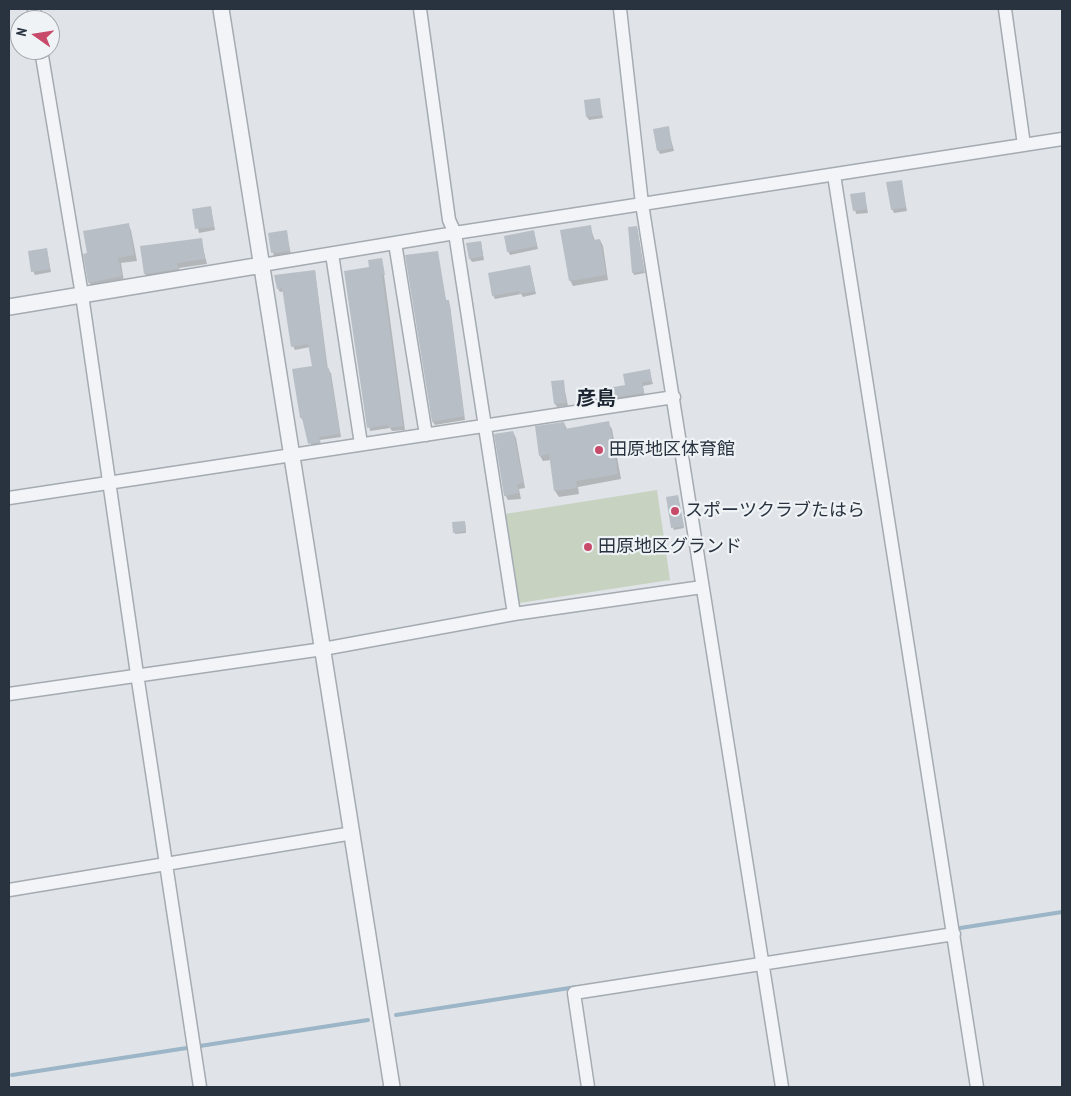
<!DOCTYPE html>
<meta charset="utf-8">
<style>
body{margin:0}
#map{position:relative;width:1071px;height:1096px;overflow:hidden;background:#e0e4e8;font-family:"PT Sans Narrow",sans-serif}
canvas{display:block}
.frame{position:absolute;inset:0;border:10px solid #29333f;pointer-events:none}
.north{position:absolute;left:10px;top:10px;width:50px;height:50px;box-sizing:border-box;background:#eff3f6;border:1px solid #a0a6ad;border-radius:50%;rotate:283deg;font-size:14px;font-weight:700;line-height:20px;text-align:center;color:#29333f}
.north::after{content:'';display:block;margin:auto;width:18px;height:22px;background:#c84a6a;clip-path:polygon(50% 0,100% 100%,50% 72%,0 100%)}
</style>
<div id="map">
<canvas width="1071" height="1096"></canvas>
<div class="frame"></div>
<div class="north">N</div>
</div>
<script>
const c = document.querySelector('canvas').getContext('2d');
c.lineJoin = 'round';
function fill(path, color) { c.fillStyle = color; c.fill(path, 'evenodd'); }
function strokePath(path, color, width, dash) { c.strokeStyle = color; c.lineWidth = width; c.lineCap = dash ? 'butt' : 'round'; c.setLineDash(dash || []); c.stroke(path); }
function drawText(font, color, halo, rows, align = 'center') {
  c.font = font + ' "PT Sans Narrow","Noto Sans JP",sans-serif'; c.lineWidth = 4.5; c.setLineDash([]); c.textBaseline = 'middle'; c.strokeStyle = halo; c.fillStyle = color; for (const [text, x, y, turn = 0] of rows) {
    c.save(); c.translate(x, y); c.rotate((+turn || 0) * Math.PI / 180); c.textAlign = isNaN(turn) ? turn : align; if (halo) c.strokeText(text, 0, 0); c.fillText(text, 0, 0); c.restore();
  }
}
fill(new Path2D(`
 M657,490L670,580L519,603L505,514Z`), '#c7d2c1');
fill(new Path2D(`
 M599,100L603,118L589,120L587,117Z
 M668,128L674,151L660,154L658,150Z
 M901,181L907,211L894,213L892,209Z
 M864,193L868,213L856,214L852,195Z
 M211,208L215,230L199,233L194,210Z
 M128,224L131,230L137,261L121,263L124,282L93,288L89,282Z
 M590,226L595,241L600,240L603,246L608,280L573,286L570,280Z
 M637,227L645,273L634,275L633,272Z
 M286,232L291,254L274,257L269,234Z
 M534,232L538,249L510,255L508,251Z
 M201,240L207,264L179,268L180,274L148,279L145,274L141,247Z
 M481,242L484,260L472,262L470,259Z
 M47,250L51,272L35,275L33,271Z
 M437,253L446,301L450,305L465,420L435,425L433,422Z
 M382,260L405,430L392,431L390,428L370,431L345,272L370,268Z
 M530,267L536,294L523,297L521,294L495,299L493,295Z
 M315,271L328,370L331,373L341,437L320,440L321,445L312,447L304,421L301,418L313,367L310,347L295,350L293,346L284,291L280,292L278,289Z
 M649,371L653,384L643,386L645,397L596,404L594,401L626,386Z
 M563,381L568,406L557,407L555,404Z
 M564,423L567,429L608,423L612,429L621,479L578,487L579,494L559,497L555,491L551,460L543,461L540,456Z
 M513,432L516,438L525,488L519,489L521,499L508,500L505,495Z
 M678,496L684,528L674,530L673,528Z
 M465,522L466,533L455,534V532Z`), '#0003');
strokePath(new Path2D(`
 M954,929L1062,912
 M396,1015L576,987
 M12,1075L368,1020`), '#9cb5c7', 4);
fill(new Path2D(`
 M600,98L602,115L586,117L584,100Z
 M669,126L672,148L657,151L653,129Z
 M902,180L906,207L891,210L886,182Z
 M865,192L867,209L853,211L850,194Z
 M211,206L214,227L195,229L192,209Z
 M129,223L134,255L118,258L122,276L88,283L83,254L87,253L83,231Z
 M591,225L593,240L600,239L606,275L569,281L560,230Z
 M637,226L644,271L632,273L628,227Z
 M287,230L290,251L271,253L268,233Z
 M534,230L537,246L507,252L504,236Z
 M202,238L205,259L177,263L178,269L144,274L140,246Z
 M481,241L483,256L469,259L466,243Z
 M47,248L50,269L31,272L28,251Z
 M438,251L446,300H449L464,416L432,422L405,255Z
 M382,258L385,275H382L403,426L389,428L388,425L367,428L344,271L369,267L368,260Z
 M530,265L535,291L519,294V291L492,296L488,273Z
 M315,270L327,369L329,368L340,434L319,437L320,442L308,444L302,418H300L292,369L312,366L308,344L291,347L282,288L277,289L274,275Z
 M650,369L652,381L642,382L644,393L593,401L591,391L625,385L623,374Z
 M564,380L566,403L554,404L551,381Z
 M609,421L618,474L576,481L577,488L554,491L549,454L539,456L535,426L564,422L565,429Z
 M513,431L523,483L517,484L519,493L504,496L494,434Z
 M678,495L684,526L671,528L666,497Z
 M465,521L466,531L453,533L452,522Z`), '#b7bec5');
const minor = new Path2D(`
 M34,9L36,20
 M420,9L449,220L455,233L514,614
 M620,9L642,204L782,1087
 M1005,9L1024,145
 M41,50L82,295L137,674L200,1087
 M834,175L977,1087
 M395,243L426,435
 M332,254L361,444
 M262,265L455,233L1062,139
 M9,498L674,397
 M9,694L323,649L514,614L702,587
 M9,890L353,833
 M588,1087L574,993L954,934`);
const tertiary = new Path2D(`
 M221,9L392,1087
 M9,307L262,265`);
strokePath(minor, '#a5abb2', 15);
strokePath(tertiary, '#a5abb2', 18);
strokePath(minor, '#f2f4f7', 12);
strokePath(tertiary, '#f2f4f7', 15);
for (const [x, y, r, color] of [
 [599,450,5,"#c84a6a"],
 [675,511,5,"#c84a6a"],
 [588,547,5,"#c84a6a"]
]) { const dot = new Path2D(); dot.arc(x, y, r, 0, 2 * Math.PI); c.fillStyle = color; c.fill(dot); strokePath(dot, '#eff3f6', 2); }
drawText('18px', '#29333f', '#eff3f6', [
 ["田原地区体育館",609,450],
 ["スポーツクラブたはら",685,511],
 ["田原地区グランド",598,547]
], 'left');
drawText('bold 20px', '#1b2430', '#eff3f6', [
 ["彦島",596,399]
]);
</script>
